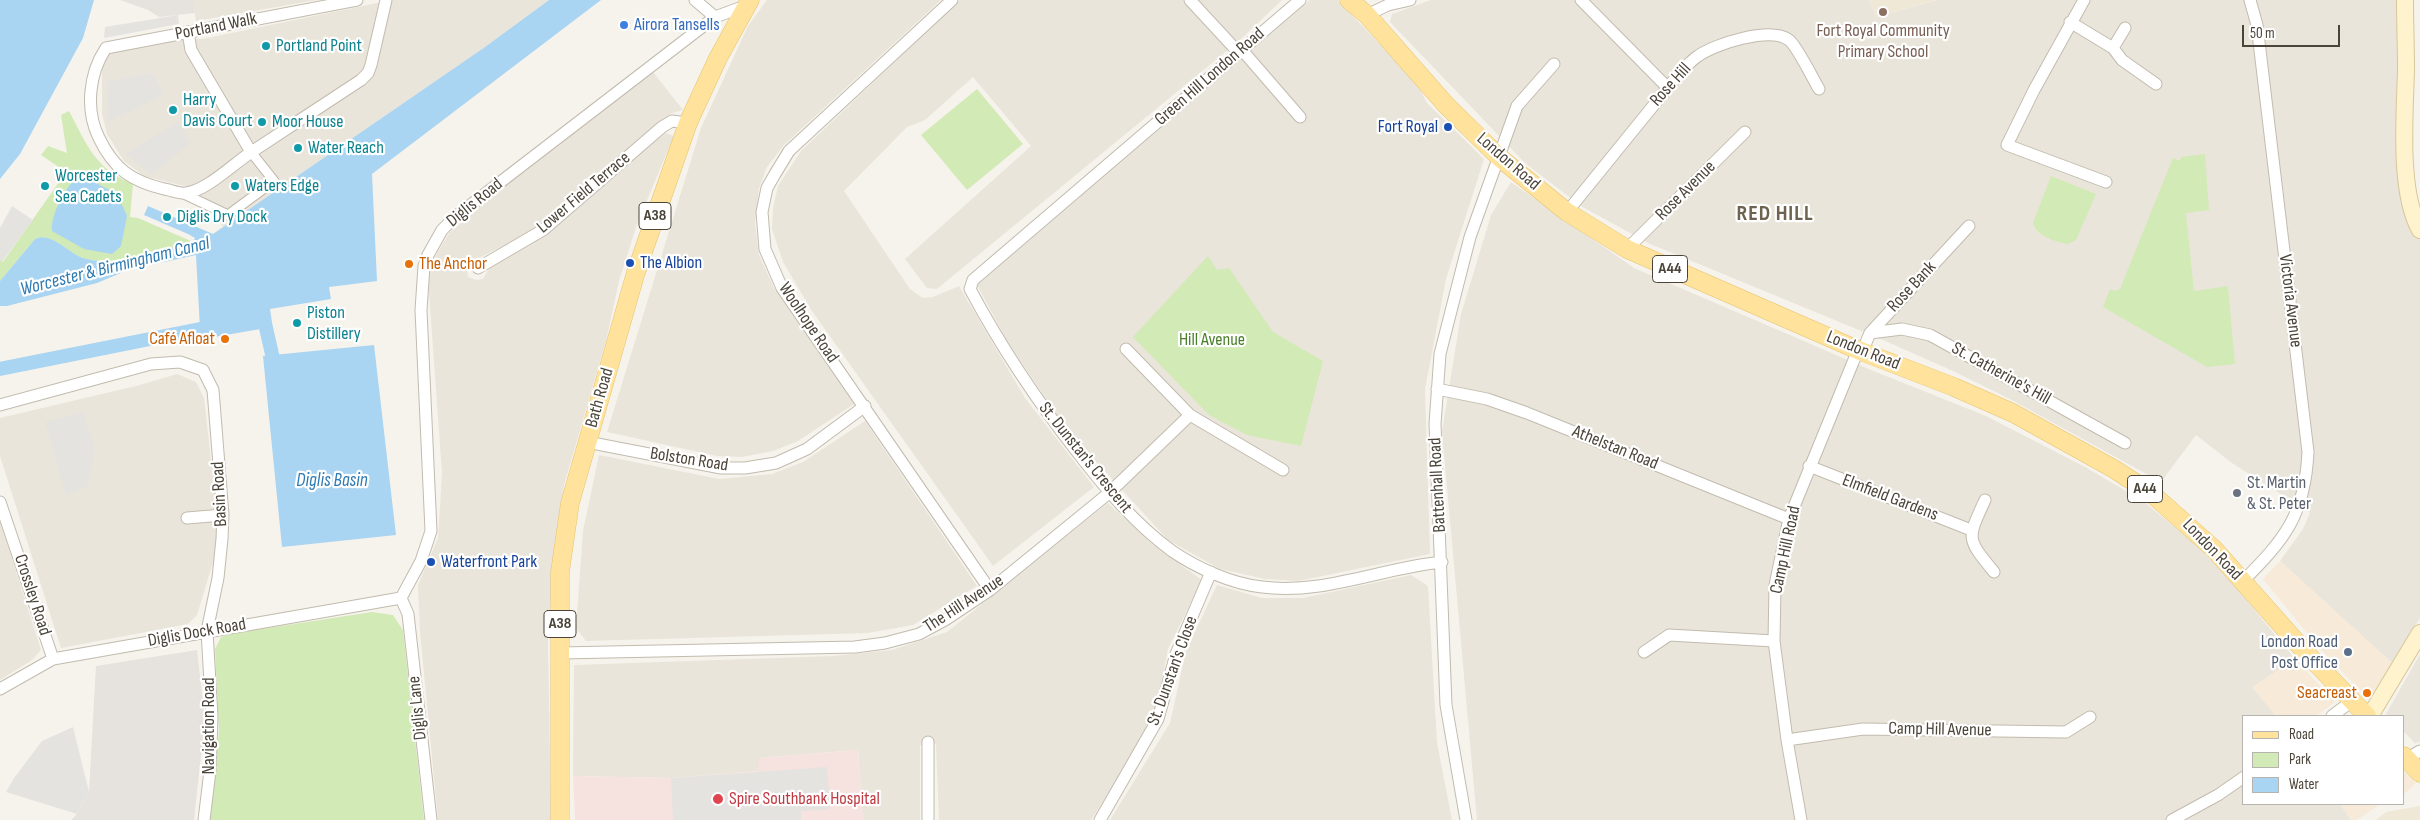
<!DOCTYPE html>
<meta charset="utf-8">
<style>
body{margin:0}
#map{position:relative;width:2420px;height:820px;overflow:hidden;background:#f6f3ec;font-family:"Sofia Sans Condensed",sans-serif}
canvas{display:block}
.legend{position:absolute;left:2242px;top:715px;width:162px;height:90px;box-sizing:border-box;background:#fff;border:1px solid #b7b4b0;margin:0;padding:6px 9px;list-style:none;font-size:15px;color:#4b4439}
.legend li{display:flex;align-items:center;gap:10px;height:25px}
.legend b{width:25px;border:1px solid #b7b4b0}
.scale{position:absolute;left:2242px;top:25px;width:98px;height:22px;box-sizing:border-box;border:2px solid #4b4439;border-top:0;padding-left:6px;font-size:15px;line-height:18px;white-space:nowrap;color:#4b4439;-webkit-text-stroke:4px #fff;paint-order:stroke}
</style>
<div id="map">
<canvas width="2420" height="820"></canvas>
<ul class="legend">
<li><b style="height:6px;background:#ffe39c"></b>Road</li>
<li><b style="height:14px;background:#d2eab5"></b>Park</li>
<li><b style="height:14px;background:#a9d4f2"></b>Water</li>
</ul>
<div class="scale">50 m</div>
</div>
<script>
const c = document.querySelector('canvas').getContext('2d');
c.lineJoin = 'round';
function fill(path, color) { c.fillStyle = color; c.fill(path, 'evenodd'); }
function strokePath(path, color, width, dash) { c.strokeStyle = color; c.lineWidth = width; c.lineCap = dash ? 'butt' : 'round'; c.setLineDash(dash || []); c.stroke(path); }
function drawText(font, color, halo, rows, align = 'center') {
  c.font = font + ' "Sofia Sans Condensed",sans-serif'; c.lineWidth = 4.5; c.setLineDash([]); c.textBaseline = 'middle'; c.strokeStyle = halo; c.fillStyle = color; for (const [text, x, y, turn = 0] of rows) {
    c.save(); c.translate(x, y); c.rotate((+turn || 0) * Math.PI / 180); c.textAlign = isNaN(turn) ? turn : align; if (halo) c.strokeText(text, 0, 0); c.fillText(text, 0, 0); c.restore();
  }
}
fill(new Path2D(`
 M193,0H317L196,21Z
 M392,0H549L485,47L223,227L192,188L144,176L124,161L107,134L102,114V67L109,52L180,39H202Z
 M767,0H941L784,145L767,167L759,188L755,223L759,255L774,288L854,404L798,441L773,451L742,457L717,456L607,432L701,128L748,26Z
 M960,0H1282L1240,40L937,289L927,288L905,259L1031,146L973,77L925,120L907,127L844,191L910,289L923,298L933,297L959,286L1025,398L1094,487L993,566L812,311L783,262L772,229L773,208L778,186L801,151Z
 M1310,0H1338L1418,85L1427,103L1484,159L1446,279L1425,389L1430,554L1298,581L1265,579L1220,569L1168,540L1067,430L1007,341L977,285Z
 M1431,0H1869L1876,17L1937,0H2397L2420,238V618L2392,663L2280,561L2303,529L2310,513L2232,463L2196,435L2161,482L2010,399L1953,371L1883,340L1648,243L1581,206L1525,163L1390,22L1392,14Z
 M653,72L683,110L672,113L527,234L473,261L467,271L468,277L476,280L483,279L490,267L666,133L674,136L637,224L619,281L606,341L564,485L554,556L548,641L551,820H438L420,632L418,585L438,538L442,473L428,279L434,259L449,233L515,177Z
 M1511,182L1634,268L1871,370L1986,416L2085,467L2143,501L2193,542L2225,574L2295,659L2253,687L2276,716H2244V804H2340L2351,820H1477L1442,432L1461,314L1491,215Z
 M177,374L196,382L204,398L218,521L214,559L197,615L188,624L61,648L0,456V418L140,385Z
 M865,421L977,586L913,625L868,633L586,641L576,628L583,531L599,455L719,479L772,474L803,462Z
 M1108,503L1153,545L1202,580L1168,649L1154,722L1091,820H939L936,744L920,745V820H863L858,750L759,758V771L671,778L573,776L574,665L833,656L892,650L947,632Z
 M0,521L41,650L32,660L0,680Z
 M1411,575L1428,586L1437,743L1452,820H1110L1170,723L1186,651L1217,585L1262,598H1303Z
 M2420,654V742L2415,743L2404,732V716H2388L2386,714Z`), '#eae5da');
fill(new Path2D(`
 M2280,561L2392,663L2374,695L2368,696L2361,691L2321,650L2263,579Z
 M2295,659L2335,702L2316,716H2276L2252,687Z
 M2404,771L2416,783L2404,794Z
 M2340,804H2380L2357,820H2351Z`), '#f7ead8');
fill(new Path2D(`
 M120,0H193L195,13L159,17L148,10Z
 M197,650L205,719L194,820H71L77,814L89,792L96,666Z`), '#e6e2dd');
fill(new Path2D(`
 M1869,0H1936L1876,17Z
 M2420,806V820H2376L2386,812Z`), '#efe8d6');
fill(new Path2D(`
 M858,750L863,820H575L573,776L671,778L758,771L759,758Z`), '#f6e3e0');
fill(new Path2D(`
 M977,89L1023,144L967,190L921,135Z
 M69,111C87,145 95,169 133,184L130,217L138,218L193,242C158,251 119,268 83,258C68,253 50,231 35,239L0,281V260L3,262L66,172L41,155L48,146L67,153L61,115Z
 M2205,154L2209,210L2186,213L2194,291L2228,286L2235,364L2207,367L2103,307L2110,289L2115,291L2120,289L2173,158L2180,161L2181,157Z
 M2051,176L2096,194L2076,240L2068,244C2056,242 2036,236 2033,223Z
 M1208,256L1217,270L1229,268L1273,332L1323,361L1301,446L1247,435L1209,415L1133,337Z
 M372,612L393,615L403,630L424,820H210L219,730L215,649L221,637L236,633Z`), '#d2eab5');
fill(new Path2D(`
 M178,15L179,24L104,38L105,27Z
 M153,73L164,95L107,123L108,81Z
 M178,122L191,143L152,174L125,154Z
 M12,206L33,220L2,262L0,260V228Z
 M83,412L95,448L88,486L66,496L45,422Z
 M73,727L89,792L77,814L6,792L14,778L42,741Z
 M827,767L830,809L801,811V820H673L671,778Z`), '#e5e3e0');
fill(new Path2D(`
 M0,0H94L83,38L20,154L0,179Z
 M549,0H601L372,174L377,281L329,287L331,299L270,309L273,329L266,328L203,339L200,329L196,255L128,270L97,283L7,306H0V281L35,239C51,231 68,253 83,258C119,268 158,252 193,242L195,238L188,234L144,215L148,206L213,234L485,47Z
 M81,175L117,194L127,216L121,246L112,254L84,249L52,231C50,216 67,182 81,175Z
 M374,345L396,535L282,547L263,356Z`), '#a9d4f2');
strokePath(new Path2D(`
 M266,328L272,354
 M0,369L200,329`), '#a9d4f2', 14);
const pedestrian = new Path2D(`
 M184,194L228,215L274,181L251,152`);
const minor = new Path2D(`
 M357,0L106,48C89,73 85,110 99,138C114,169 131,181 164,189C171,190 180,194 186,193C208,190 234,163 253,151C289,127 325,104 361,80L368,73L371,65L386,0
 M695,0L715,17
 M952,0L789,151L775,174L767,188L762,212L765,249L782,288L990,590
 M1190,0L1239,53
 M1300,0L973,280L970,289C1001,347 1037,401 1078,453C1106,489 1135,524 1172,551C1197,568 1232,584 1262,587C1323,595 1382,568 1442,562
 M1581,0L1667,87
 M2084,0L2034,90L2007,145L2106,182
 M1367,15L1388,5L1410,0
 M2070,22L2113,48L2122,60L2156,84
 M188,32L191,50L251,152
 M2113,48L2125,28
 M1242,50L1300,117
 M1567,212L1683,69C1688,65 1692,60 1698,56C1715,44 1770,26 1789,40C1797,46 1813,79 1819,89
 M1627,249L1745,132
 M478,268L543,230L662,127L672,121L688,123
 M1870,333L1902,329L1930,335L2125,443
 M1126,349L1190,415
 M1862,352L1870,333L1969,226
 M1437,389L1487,399L1527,413L1789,519
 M0,405L151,364L180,362L203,370L213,390L223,515L222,539L218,578L207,631L212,717L210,771L204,820
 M587,442L721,468H745L776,463L807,449L865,406
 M1809,466L1971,530
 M1985,500C1967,539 1966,538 1994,572
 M0,502L53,659
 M187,518L223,515
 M2242,582C2285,539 2305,515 2308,452L2257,25L2250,0
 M401,598L421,561L431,531L421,310L424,266L428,255L442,230L455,217L715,17L745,6
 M401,598L408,614L431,820
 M1644,652L1669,635L1774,641
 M560,653L855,647L885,643L919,634L945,620L990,590L1109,493L1190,415L1283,470
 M0,689L53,659L401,598
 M2332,716L2352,701
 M1787,740L1863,729L2066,732L2090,717
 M928,742V820
 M2406,759L2420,751
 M1100,820L1158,719L1176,654L1211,572
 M1466,820L1446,705L1435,424L1440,354L1470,237L1517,106L1554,64
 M1801,820L1787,740L1774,641L1775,585L1789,519L1858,350
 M2172,820L2218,795L2244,777`);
const secondary = new Path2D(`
 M2405,0C2405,23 2406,46 2406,70C2405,113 2398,191 2420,230
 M2370,716L2420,633`);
const primary = new Path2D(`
 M1349,0L1367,15L1446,105L1500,158L1567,212L1627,249L1858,350L1954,387L2013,413L2114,469L2151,493L2214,549L2308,655L2367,716
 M2404,756L2420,773
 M560,820V572L570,503L636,272L688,123L718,58L750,0`);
strokePath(pedestrian, '#c2bbae', 11);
strokePath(minor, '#c2bbae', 13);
strokePath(secondary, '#d6c79b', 18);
strokePath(primary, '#e6c16a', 19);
strokePath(pedestrian, '#fff', 9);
strokePath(minor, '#fff', 11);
strokePath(secondary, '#fff3cd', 16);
strokePath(primary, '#ffe39c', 18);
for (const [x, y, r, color] of [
 [1883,12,5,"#8d6e63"],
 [624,25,5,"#3f7fe0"],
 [266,46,5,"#0f9aa8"],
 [173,110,5,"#0f9aa8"],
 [262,122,5,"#0f9aa8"],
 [1448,127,5,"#1a4fb4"],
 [298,148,5,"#0f9aa8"],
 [45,186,5,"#0f9aa8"],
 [235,186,5,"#0f9aa8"],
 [167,217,5,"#0f9aa8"],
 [630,263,5,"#1a4fb4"],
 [409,264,5,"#e8710a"],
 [297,323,5,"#0f9aa8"],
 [225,339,5,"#e8710a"],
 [2237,493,5,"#6b7280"],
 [431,562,5,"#1a4fb4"],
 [2348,652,5,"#5c6f8a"],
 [2367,693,5,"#e8710a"],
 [718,799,6,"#e0444e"]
]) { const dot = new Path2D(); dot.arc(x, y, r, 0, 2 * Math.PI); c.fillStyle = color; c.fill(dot); strokePath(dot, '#fff', 2); }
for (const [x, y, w] of [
 [655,216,32],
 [1670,269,35],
 [2145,489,35],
 [560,624,32]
]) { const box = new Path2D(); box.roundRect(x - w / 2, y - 13.5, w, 27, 4); c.fillStyle = '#fff'; c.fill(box); strokePath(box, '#4b4439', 1); }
drawText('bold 16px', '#4b4439', null, [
 ["A38",655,216],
 ["A44",1670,269],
 ["A44",2145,489],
 ["A38",560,624]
]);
drawText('18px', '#366cbe', '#fff', [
 ["Airora Tansells",634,25]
], 'left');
drawText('18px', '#4b4439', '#fff', [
 ["Portland Walk",216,27,-11],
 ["Green Hill London Road",1210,77,-41],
 ["Rose Hill",1671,85,-48],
 ["London Road",1508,162,41],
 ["Rose Avenue",1686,191,-45],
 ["Lower Field Terrace",584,193,-40],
 ["Diglis Road",475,203,-39],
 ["Rose Bank",1912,287,-47],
 ["Victoria Avenue",2290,301,83],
 ["Woolhope Road",808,323,56],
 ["London Road",1863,351,22],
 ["St. Catherine's Hill",2001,374,29],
 ["Bath Road",600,398,-74],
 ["Athelstan Road",1615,448,22],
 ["St. Dunstan's Crescent",1085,458,51],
 ["Bolston Road",689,460,9],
 ["Battenhall Road",1438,485,-93],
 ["Basin Road",220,494,-93],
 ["Elmfield Gardens",1890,498,21],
 ["Camp Hill Road",1786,550,-78],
 ["London Road",2212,550,46],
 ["Crossley Road",32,595,72],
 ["The Hill Avenue",964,604,-33],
 ["Diglis Dock Road",197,633,-10],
 ["St. Dunstan's Close",1173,671,-70],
 ["Diglis Lane",418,708,-96],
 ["Navigation Road",209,726,-90],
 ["Camp Hill Avenue",1940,730,1]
]);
drawText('18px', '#785e54', '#fff', [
 ["Fort Royal Community",1883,31],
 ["Primary School",1883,52]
]);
drawText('18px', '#0d838f', '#fff', [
 ["Portland Point",276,46],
 ["Harry",183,100],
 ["Davis Court",183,121],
 ["Moor House",272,122],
 ["Water Reach",308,148],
 ["Worcester",55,176],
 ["Sea Cadets",55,197],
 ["Waters Edge",245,186],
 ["Diglis Dry Dock",177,217],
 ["Piston",307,313],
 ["Distillery",307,334]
], 'left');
drawText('18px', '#164399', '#fff', [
 ["Fort Royal",1438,127,"right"],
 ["The Albion",640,263],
 ["Waterfront Park",441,562]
], 'left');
drawText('18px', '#c56008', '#fff', [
 ["The Anchor",419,264,"left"],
 ["Café Afloat",215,339],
 ["Seacreast",2357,693]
], 'right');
drawText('18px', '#4a7f2a', '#fff', [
 ["Hill Avenue",1212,340]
]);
drawText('18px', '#5b616d', '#fff', [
 ["St. Martin",2247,483],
 ["& St. Peter",2247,504]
], 'left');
drawText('18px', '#4e5e75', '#fff', [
 ["London Road",2338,642],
 ["Post Office",2338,663]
], 'right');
drawText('18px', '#be3a42', '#fff', [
 ["Spire Southbank Hospital",729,799]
], 'left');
drawText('italic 19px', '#2e7ab2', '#fff', [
 ["Worcester & Birmingham Canal",115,267,-14],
 ["Diglis Basin",332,481]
]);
c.letterSpacing = '1px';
drawText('bold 22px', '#6e6250', '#fff', [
 ["RED HILL",1775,214]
]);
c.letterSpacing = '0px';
</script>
